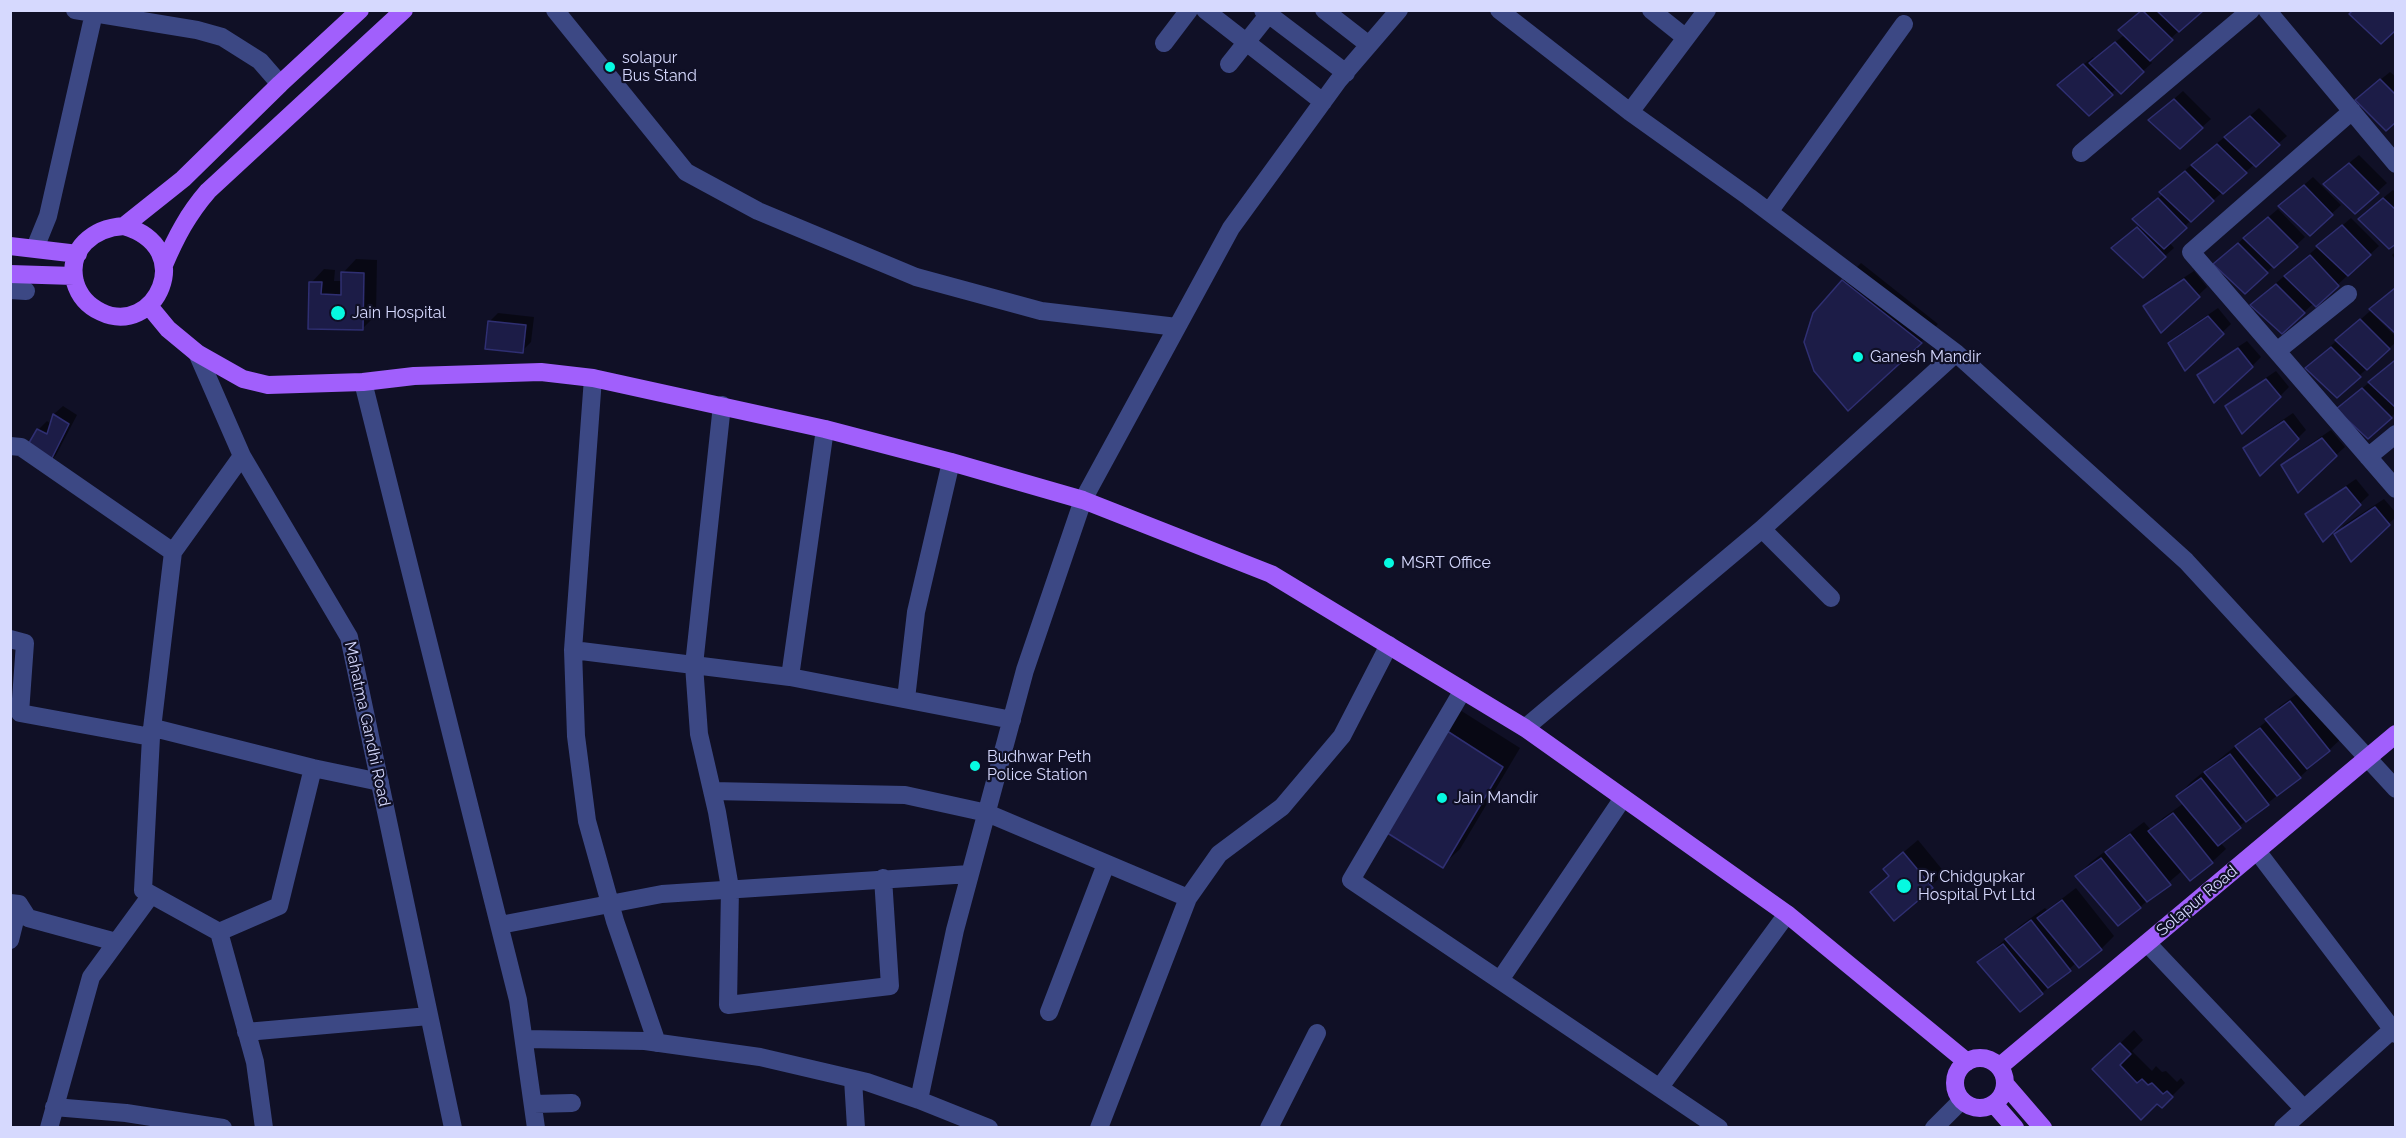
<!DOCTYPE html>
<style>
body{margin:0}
#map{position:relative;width:2406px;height:1138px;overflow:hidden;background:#101026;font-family:Raleway,sans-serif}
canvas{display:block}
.frame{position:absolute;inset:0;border:12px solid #d6d9fe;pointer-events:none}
</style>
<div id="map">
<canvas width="2406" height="1138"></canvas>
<div class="frame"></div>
</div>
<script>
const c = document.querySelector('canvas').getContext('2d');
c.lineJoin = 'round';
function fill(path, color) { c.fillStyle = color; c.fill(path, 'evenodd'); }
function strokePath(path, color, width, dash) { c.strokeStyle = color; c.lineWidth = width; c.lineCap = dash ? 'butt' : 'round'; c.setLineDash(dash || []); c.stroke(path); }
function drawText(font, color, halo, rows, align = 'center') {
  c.font = font + ' Raleway,sans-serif'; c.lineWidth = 4.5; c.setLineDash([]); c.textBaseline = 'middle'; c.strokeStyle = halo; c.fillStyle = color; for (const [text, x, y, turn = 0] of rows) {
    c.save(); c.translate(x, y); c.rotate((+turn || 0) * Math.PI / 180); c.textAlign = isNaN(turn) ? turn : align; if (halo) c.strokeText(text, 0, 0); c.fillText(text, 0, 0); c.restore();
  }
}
fill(new Path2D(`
 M2142,10H2201L2149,59L2152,63L2143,71L2121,92L2117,88L2089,114L2068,77L2093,57L2095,59L2124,35Z
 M2390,72L2396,77V120L2365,92Z
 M2183,91L2211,119L2180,147L2150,120Z
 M2259,108L2287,136L2194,217L2169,242L2174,248L2165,256L2122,240L2140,225L2134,219L2163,194L2161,192L2170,183Z
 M2359,155L2387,183L2355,212L2334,175Z
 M2313,177L2341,205L2310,234L2289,198Z
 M2393,190L2396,193V242L2368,210Z
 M2278,209L2305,237L2245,292L2224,255Z
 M2351,218L2379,246L2316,305L2314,303L2282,332L2252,304Z
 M2396,251V261L2392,255Z
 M356,259L377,260L376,315L362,329L310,328L311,283L324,269L335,270L334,281H343V273Z
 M1861,263L1938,324L1921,342L1843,281Z
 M2194,271L2207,287L2161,331L2145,306L2154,297Z
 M2396,288V332L2375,312L2373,314L2396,337V342L2337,396L2316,359Z
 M2218,308L2231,324L2185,368L2169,343L2178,335Z
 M498,313L534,317L531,342L522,351L489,322Z
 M2247,341L2261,357L2252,366L2199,376L2207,367Z
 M2396,360V412L2391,417L2347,401Z
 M2276,371L2289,387L2280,396L2227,406L2236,398Z
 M63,406L77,415L56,455L48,464L38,430L47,421L51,424L54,414Z
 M2293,413L2306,430L2298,438L2245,448L2253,440Z
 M2331,430L2345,447L2336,455L2283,465L2291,457Z
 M2356,479L2369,495L2323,539L2307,514L2316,506Z
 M2384,499L2396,513V517L2351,559L2336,534L2344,525Z
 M2304,689L2343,737L2300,777L2220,842L2226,849L2212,862L2183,870L2140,907L2077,876L2091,862L2144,822L2151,830L2163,818L2184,803L2178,796L2191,782L2268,720L2280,706Z
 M1460,710L1520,748L1460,849L1442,866L1383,829Z
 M1918,840L1945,873L1895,919L1872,892L1890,875L1899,856Z
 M2076,888L2114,936L2101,949L2076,963L2042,993L1980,962L2021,925L2045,908L2047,910Z
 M2134,1030L2143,1040L2132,1051L2152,1071L2156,1066L2162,1072L2166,1071L2177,1082L2181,1078L2185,1083L2162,1106L2094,1069Z`), '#0007');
const building = new Path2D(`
 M2142,10L2173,40L2150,61L2118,30Z
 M2156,10H2202L2203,11L2179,32Z
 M2353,10H2392L2396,14V30L2381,44L2349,14Z
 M2115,42L2144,72L2121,94L2089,63Z
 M2083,64L2113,95L2089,116L2057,85Z
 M2380,79L2396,95V122L2386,131L2355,100Z
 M2174,99L2203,128L2180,149L2148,120Z
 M2250,116L2280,145L2256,167L2224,137Z
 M2217,144L2247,173L2223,194L2191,165Z
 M2349,163L2379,193L2355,214L2323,184Z
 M2185,171L2214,201L2191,222L2159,192Z
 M2304,185L2333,215L2310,236L2278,206Z
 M2158,198L2187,228L2164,249L2132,219Z
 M2383,198L2396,210V244L2389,249L2358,219Z
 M2268,217L2298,247L2274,268L2243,238Z
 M2342,225L2371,255L2348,276L2316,246Z
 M2137,227L2166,257L2143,278L2111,248Z
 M2238,243L2268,273L2245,294L2213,264Z
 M2310,255L2339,286L2316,307L2284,276Z
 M341,272L364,273L363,330L308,329L309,282H322L321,294L341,295Z
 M2184,279L2200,297L2161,333L2143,306Z
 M1842,280L1922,343L1848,411L1814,371L1804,342L1813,313Z
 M2276,284L2305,313L2282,334L2250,305Z
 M2395,288L2396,289V334L2369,309Z
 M2208,316L2224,334L2185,371L2168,343Z
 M2360,319L2390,349L2367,370L2335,340Z
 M488,321L526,325L523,353L485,349Z
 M2331,347L2361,377L2337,398L2305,368Z
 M2238,348L2253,367L2214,403L2197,375Z
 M2394,361L2396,362V408L2368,382Z
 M2266,379L2281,397L2242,434L2225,406Z
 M2362,388L2392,418L2368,439L2336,409Z
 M53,414L69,424L48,466L26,448L37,429L47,434Z
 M2284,421L2299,439L2260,476L2243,448Z
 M2322,438L2337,456L2298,493L2281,465Z
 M2346,487L2361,505L2323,542L2305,514Z
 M2375,507L2390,525L2351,562L2334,534Z
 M2290,701L2330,751L2307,769L2265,719Z
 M1441,727L1503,767L1443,868L1381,829Z
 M2260,728L2301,778L2277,796L2235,746Z
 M2230,754L2269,805L2246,822L2204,772Z
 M2201,778L2241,828L2218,846L2176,796Z
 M2173,813L2213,863L2190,881L2148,831Z
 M2130,834L2171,885L2147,902L2105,852Z
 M1903,852L1933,888L1894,921L1870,892L1889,876L1883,869Z
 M2101,858L2141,908L2118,926L2075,876Z
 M2062,900L2102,950L2079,968L2037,918Z
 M2031,920L2071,971L2048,988L2005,939Z
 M2003,944L2043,994L2020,1012L1977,962Z
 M2120,1043L2131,1054L2120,1065L2137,1083L2142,1079L2148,1085L2152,1083L2163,1094L2167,1091L2173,1097L2162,1108L2157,1104L2141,1120L2092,1069Z`);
fill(building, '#1c1c47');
strokePath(building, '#2f2f72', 1.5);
strokePath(new Path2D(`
 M75,10L197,30L222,37L260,61L280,84
 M555,10L686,172L758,211L916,277L1041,311L1177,327
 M1205,10L1323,102
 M1263,10L1346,73
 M1324,10L1369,45
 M1499,10L1630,112L1749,197L1956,353L2186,561L2396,789
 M1651,10L1686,38
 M2267,10L2396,164
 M1164,43L1189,10
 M1229,64L1272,10
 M2352,111L2191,252L2396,489
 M1630,112L1707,10
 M2081,153L2251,10
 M1769,212L1904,24
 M35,248L48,216L94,13
 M10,290L26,291
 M2277,351L2348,294
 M197,353L242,456L349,637L453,1128
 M593,378L573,650L576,736L587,821L615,921L657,1043
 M363,382L518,1000L536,1128
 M722,405L694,665L699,734L717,812L730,888L728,1005L890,986L883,878
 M10,446L21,447L173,552
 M242,456L173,552L151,737L143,890L219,932L255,1062L264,1128
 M2368,457L2396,434
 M1762,529L1831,598
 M10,639L25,643L20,713L151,737
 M573,650L790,677L1012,720
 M790,677L825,429
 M1463,690L1351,880L1719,1128
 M906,699L916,612L951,462
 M154,728L313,768L380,782
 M1525,728L1762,529L1956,353
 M712,791L905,795L987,813L1188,898
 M2257,851L2396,1034
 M10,903L19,904L28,918L116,942
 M500,925L662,894L970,874
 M219,932L279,906L313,768
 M10,940L19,904
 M2147,943L2304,1109
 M1500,980L1623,798
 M1049,1012L1106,864
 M246,1032L429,1016
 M525,1039L645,1041L760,1057L867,1082L919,1100L989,1128
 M853,1079L856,1128
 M1660,1087L1787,914
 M919,1100L955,930L1025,670L1083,500L1231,228L1338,81L1399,10
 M534,1104L572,1103
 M54,1107L126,1113L223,1128
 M49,1128L91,977L151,895
 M1099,1128L1188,898L1219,854L1282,807L1342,736L1389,645
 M1269,1128L1317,1033
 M1934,1128L1962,1100
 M2283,1128L2392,1030`), '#3c4884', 18);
strokePath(new Path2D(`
 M124,226L183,179L280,84L360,10
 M124,226C199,248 155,338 101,312C88,306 79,296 75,282C67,249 93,228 124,226Z
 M10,246L78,254
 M164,265C176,237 188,214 208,191L404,10
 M10,274L74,276
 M149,306L168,329L197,353L243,379L268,385L363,382L414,376L541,372L593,378L825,429L951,462L1083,500L1271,574L1525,728L1787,914L1967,1062
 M1955 1083a25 25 0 1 1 50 0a25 25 0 1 1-50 0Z
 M1999,1067L2396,734
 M2005,1084L2043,1128
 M1994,1104L2015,1128`), '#a15ffc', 18);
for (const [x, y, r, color] of [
 [610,67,6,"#06fae1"],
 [338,313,8,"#06fae1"],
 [1858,357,6,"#06fae1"],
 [1389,563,6,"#06fae1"],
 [975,766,6,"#06fae1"],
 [1442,798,6,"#06fae1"],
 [1904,886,8,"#06fae1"]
]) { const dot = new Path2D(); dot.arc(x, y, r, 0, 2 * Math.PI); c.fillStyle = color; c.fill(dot); strokePath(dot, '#101026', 2); }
drawText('16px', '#d6d9fe', '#101026', [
 ["solapur",622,58],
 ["Bus Stand",622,76],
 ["Jain Hospital",352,313],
 ["Ganesh Mandir",1870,357],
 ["MSRT Office",1401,563],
 ["Budhwar Peth",987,757],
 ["Police Station",987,775],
 ["Jain Mandir",1454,798],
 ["Dr Chidgupkar",1918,877],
 ["Hospital Pvt Ltd",1918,895]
], 'left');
drawText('16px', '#d6d9fe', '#101026', [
 ["Mahatma Gandhi Road",367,724,78],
 ["Solapur Road",2197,901,-40]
]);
</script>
